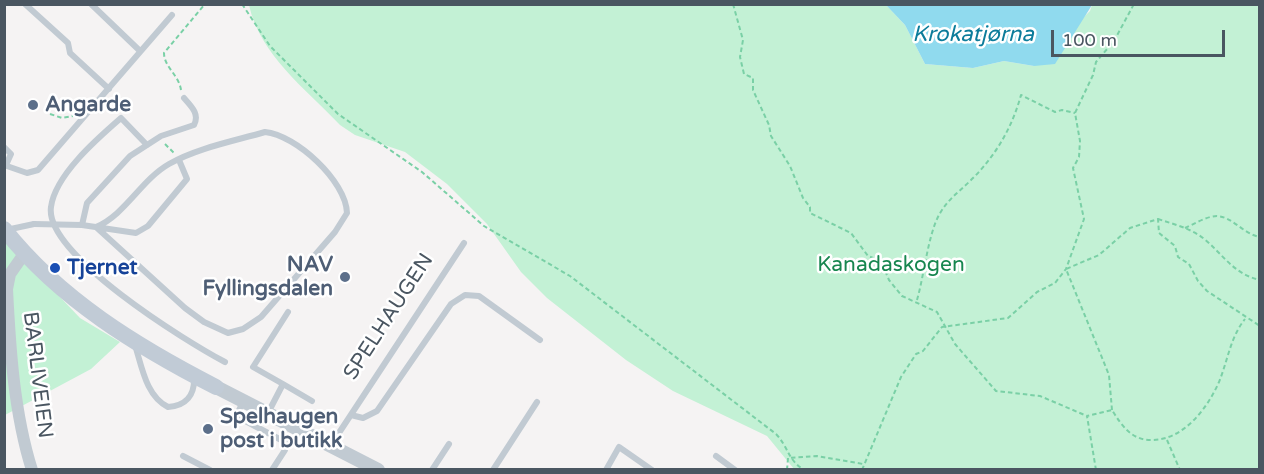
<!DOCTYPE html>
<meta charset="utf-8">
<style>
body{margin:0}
#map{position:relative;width:1264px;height:474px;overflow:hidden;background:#f5f3f3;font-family:"Varela Round",sans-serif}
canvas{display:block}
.frame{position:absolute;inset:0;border:6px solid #4a5661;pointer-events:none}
.scale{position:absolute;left:1051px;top:30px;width:174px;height:27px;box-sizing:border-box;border:3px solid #4a5661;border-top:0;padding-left:8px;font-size:18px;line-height:21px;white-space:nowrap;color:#4a5661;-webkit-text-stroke:4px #fff;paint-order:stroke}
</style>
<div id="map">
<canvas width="1264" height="474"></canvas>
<div class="frame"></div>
<div class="scale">100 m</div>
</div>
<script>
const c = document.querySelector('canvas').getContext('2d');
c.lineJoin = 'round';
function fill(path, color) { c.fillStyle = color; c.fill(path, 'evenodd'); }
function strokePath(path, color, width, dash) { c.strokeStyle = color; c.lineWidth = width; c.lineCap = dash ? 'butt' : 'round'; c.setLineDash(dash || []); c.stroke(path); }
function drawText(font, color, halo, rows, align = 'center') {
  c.font = font + ' "Varela Round",sans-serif'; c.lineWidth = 5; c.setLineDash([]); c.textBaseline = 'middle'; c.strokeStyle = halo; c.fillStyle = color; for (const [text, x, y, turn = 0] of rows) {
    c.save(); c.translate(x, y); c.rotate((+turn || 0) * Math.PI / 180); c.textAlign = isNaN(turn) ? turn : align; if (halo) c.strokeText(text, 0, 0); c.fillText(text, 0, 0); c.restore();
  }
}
fill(new Path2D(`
 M249,5H886L905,25L925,64L973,68L1004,61L1034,66L1090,11L1092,5H1259V469H794L767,436L673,391L626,360L547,298L521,272L487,224L447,184L405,152L355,135L340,125C306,89 260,55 249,5Z
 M4,238L80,318L120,342L91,369L5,415Z`), '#c3f1d5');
fill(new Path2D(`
 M886,5H1092L1055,64L1034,66L1004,61L973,68L925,64L905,25Z`), '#90daee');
strokePath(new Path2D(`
 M242,4L270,46L338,114L422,172L484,226L570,276L776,434C789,448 787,459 804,470
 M733,4L743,40L740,57L744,74L753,78V90L769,125L771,136L790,166L803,198L810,207V213L851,233L868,256L881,261L889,280L902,296L937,312L955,344L996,391L1040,396L1087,416
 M181,90C179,75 164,67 164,53L205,4
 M109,99L120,107V111
 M50,114L62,118L73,116
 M165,144L174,153
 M1158,219C1173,224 1190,228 1203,238C1223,254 1233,274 1260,280
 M1185,228C1194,224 1207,216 1217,216C1233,217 1243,234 1260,237
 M917,300C924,276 928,235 939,215C947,200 958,193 970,181C995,157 1012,128 1021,95L1055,112L1062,110L1075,113
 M1112,410L1109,375L1066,269L1099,255L1130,228L1158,219L1159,233L1175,246L1178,257L1189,264L1198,281L1207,291L1260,326
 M1167,440L1180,470
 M787,470L788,458L817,456L863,464
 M862,470L901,377L916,354L923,351L942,327L1008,318L1037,292L1055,283L1066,269L1084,219L1073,168L1079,157L1080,141L1075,113L1093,75L1096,62L1114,41L1134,4
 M1096,470L1087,416L1112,410C1122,426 1132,441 1153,440C1184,439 1207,409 1219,382C1228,360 1230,338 1245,319`), '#7ad0a6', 2, [4.5, 3]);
strokePath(new Path2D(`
 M25,4L68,43L70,53L109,89
 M91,4L139,50
 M265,132C296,135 346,181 347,213L335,232L261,317L243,329L228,333L204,322L185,308L96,227C125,215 141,180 169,164C197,148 234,141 265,132Z
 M147,145L121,118C98,138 55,175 51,207C44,254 187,342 225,362
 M4,147L11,154L6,165
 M179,160L187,179L148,226L136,233L82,225L87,203L130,156L161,136L194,125C200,114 191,106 184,98
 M4,165L27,173L38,170L172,15
 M6,230L34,224
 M135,345C142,367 146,396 168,407C186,406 195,395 194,377
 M283,384L312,401
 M243,402L236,416L285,442V450L272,470
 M268,413L283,384L253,367L288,312
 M351,415L363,418L377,411L451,304L465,295L479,296L540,340
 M331,445L464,243
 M183,456L210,470
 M716,456L735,470
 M432,470L449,444
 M493,470L537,402
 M606,470L619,447L652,470`), '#c1cad2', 6);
strokePath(new Path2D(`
 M24,254L10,274L7,289C10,349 14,413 32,470`), '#c1cad2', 12);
strokePath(new Path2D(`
 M216,387L378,470`), '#c1cad2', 14);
strokePath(new Path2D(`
 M4,229C59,299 138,347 216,387`), '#c1cbd6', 16);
strokePath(new Path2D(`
 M34,224L82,225`), '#c1cad2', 6);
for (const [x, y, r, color] of [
 [33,105,6,"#5c6f8a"],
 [55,268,6,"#1a4fb4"],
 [345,277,6,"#5c6f8a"],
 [208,429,6,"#5c6f8a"]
]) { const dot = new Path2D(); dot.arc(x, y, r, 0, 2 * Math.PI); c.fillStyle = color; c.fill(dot); strokePath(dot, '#fff', 2); }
drawText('bold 21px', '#4e5e75', '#fff', [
 ["Angarde",45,105],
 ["NAV",333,265,"right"],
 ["Fyllingsdalen",333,289,"right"],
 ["Spelhaugen",220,417],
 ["post i butikk",220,441]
], 'left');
drawText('21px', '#17864f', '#fff', [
 ["Kanadaskogen",891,265]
]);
drawText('bold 21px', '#164399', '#fff', [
 ["Tjernet",67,268]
], 'left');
drawText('21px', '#4a5661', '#fff', [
 ["SPELHAUGEN",389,317,-57],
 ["BARLIVEIEN",37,375,83]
]);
drawText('italic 22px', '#0c7c9b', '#fff', [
 ["Krokatjørna",973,35]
]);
</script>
